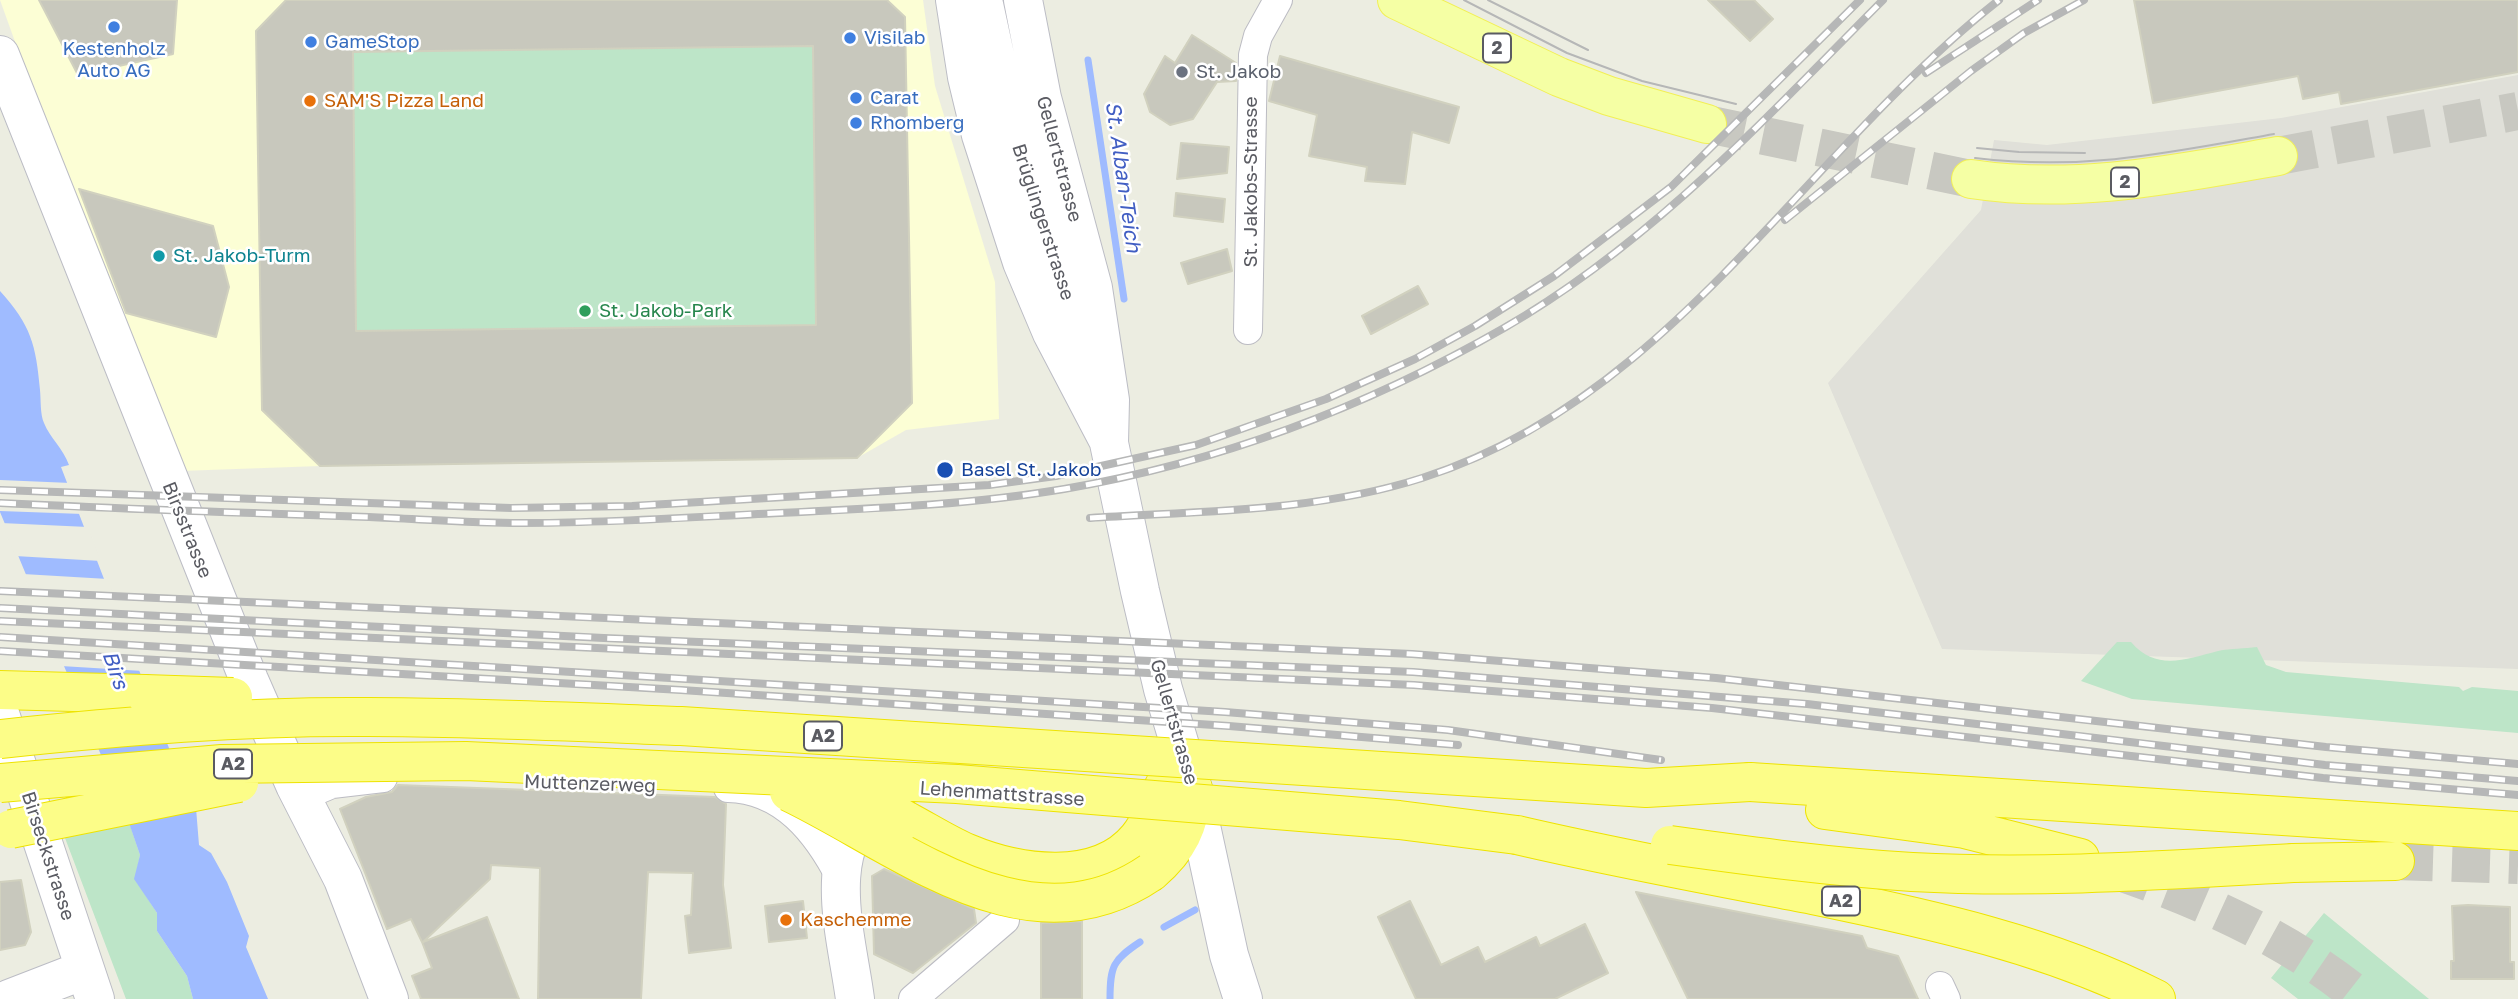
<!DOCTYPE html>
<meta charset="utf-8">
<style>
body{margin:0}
canvas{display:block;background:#ecede1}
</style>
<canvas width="2518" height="999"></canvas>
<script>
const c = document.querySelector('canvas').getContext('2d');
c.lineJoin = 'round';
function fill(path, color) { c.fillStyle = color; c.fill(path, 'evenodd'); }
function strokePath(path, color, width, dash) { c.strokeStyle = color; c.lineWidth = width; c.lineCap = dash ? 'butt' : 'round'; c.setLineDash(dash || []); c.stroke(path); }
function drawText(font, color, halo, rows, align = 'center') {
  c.font = font + ' "Golos Text",sans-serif'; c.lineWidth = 5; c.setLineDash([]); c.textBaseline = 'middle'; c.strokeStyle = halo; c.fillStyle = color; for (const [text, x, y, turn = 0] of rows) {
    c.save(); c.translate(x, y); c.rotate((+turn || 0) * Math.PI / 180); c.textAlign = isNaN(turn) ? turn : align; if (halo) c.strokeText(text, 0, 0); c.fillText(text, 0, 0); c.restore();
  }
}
fill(new Path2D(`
 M0,0H923L935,86L995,282L999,419L906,430L857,458L320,466L180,471L94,261Z`), '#fcfed5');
fill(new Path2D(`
 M2518,75V669L1942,649L1828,383L1981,210L1994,140L2047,145L2281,118Z`), '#e0e0d9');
fill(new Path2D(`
 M286,0H887L905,17L912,403L857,458L320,466L262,410L256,31Z
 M2117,642H2131C2157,672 2186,659 2218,651C2231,648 2244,649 2257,647L2266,665L2286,672L2459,687L2463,691L2472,687L2518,691V733L2132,699L2081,681Z
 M128,819L140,855L135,879L157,913V931L187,976L193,999H126L65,838Z
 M2324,913L2429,999H2298L2271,978Z`), '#bde5c8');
fill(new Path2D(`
 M0,291C31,325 36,345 40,390C41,400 40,414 44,423C50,438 63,448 69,465L61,467L192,808H196L199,845L211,853L227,882L249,936L246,947L268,999H193L187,976L157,931V913L134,879L140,855L128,820L0,512Z`), '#9fbbff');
fill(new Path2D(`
 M0,480L71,483L83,514L0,511Z
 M1,523L88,527L101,561L15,556Z
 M23,574L108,579L143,671L61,666Z`), '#ecede1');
strokePath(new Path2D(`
 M1088,60L1124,299
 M1164,927L1195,910
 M1110,999C1110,966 1113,960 1140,942`), '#9fbbff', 7);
const building = new Path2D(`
 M39,0H177L173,54L78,75Z
 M286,0H887L905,17L912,403L857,458L320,466L262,410L256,31ZM813,46L816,325L356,331L353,52Z
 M1708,0H1754L1773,19L1750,41Z
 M2134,0H2518V72L2341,104L2339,92L2303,99L2298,76L2153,103Z
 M1192,35L1236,63V81L1217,82L1193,119L1170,125L1150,112L1144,94L1165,56L1175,63Z
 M1280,56L1459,107L1449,143L1412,132L1405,184L1365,181L1367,167L1309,156L1317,115L1269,101Z
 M1181,143L1229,147L1227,173L1177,179Z
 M79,189L213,226L229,287L216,337L126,313Z
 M1176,193L1225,199L1223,222L1174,216Z
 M1227,249L1232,271L1188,284L1181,263Z
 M1418,286L1428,304L1371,334L1362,316Z
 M398,785L715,797L726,804L723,885L731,948L689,953L685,916L691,915L693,873L648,872L641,999H538L540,868L491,865L490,879L423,942L487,917L519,999H421L412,976L432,968L422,942L411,919L387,929L340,809L366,797L392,792Z
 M884,869L974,909L976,923L913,973L874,954L872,876Z
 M21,880L31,932L25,945L0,950V882Z
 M1636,892L1862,936L1867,948L1898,956L1918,999H1688Z
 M803,901L807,938L769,942L765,906Z
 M1410,901L1441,965L1478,947L1485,962L1536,937L1540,946L1585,924L1608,973L1555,999H1416L1378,917Z
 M2468,905L2510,907V962H2514V979H2451V961H2454L2452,906Z
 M1082,921V999H1041V923Z`);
fill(building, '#c8c8bd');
strokePath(building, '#d1d1bf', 2);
strokePath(new Path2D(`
 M1707,124L1971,179
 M2278,156L2518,111`), '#c8c8c1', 38, [38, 19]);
strokePath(new Path2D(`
 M2395,861L2518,865
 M2114,870C2202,900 2290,939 2362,999`), '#c8c8c1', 38, [38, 19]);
const street = new Path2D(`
 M1248,330L1253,55L1258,36L1278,0
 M728,788C783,789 817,832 841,879
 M301,797L332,784L383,778
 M1940,986L1946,999
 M913,999L1005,920`);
const secondary = new Path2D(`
 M955,0L967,77L981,135L1022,262L1052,333L1107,438
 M983,0L1010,124L1083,344
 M1023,0L1042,98L1093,288L1110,400L1109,443L1140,591L1163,689L1193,789L1229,955L1243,999
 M0,55L249,680L295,785L343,879L389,999
 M0,714L95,999
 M9,999L84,970
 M855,999C847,937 818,848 877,803`);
const primary = new Path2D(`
 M1397,0L1559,77L1609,96L1707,124
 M1971,179C2076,195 2175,174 2278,156`);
const highway = new Path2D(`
 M0,690L145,694
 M1750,782L2518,831
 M1825,810L1965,829L2080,858
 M905,820C926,831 946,844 967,853C1017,874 1098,887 1138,838C1150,823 1157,804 1164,786
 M1517,835C1615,858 1714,876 1813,895C1930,919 2049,945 2156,999
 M2293,863L2395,861
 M1151,872C1179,848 1190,825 1193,789`);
strokePath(street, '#bcbcc3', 30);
strokePath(secondary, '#bcbdc5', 40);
strokePath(primary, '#f2f055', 40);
strokePath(highway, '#eee300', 40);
strokePath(street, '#fff', 28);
strokePath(secondary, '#fff', 38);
strokePath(primary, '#f5ffa4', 38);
strokePath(highway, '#fcfd88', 38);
strokePath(new Path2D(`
 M1464,0L1567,53L1642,81L1736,104
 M1488,0L1588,50
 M1977,148L2019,152L2085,153
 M1975,158C2085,171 2168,153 2274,134`), '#b6b7b7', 2);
const rail = new Path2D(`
 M1926,73L2038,0
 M1785,220L1971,71L2024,33L2084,0
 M0,490L511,508L632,506L989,485L1056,476L1196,445L1326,399L1415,359L1475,326L1554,276L1671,187L1860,0
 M0,503C123,509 246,513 369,517C420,519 471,523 522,523C601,523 679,518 758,514C860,509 963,506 1064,489C1220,462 1367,407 1504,328C1651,243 1765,119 1883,0
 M1090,518C1200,511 1316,512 1422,478C1671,399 1803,154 1999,0
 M0,591L1412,654L1716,678L2326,747L2518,764
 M0,608L604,638L1413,672L1807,704L2325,765L2518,781
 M0,621L1414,685L1712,708L2323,778L2518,795
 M0,637L1225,712L1448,730L1661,760
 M0,651L681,690L1229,726L1458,745`);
strokePath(rail, '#b6b7b7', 8);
strokePath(rail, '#fff', 5, [16]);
const highwayBridge = new Path2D(`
 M145,694L233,697
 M0,739C122,726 244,716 367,717C471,717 576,722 681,726L1646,788L1750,782
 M838,780L905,820
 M0,783L222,764L466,761L957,784L1399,820L1517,835
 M789,792C900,845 1027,957 1151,872
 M11,829L239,783
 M1670,845C1750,856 1831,867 1912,872C2038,879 2166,870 2293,863`);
strokePath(highwayBridge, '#eee300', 40, []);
strokePath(highwayBridge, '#fcfd88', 38);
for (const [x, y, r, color] of [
 [114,27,7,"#3f7fe0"],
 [850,38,7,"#3f7fe0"],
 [311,42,7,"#3f7fe0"],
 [1182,72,7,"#6b7280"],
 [856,98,7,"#3f7fe0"],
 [310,101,7,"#e8710a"],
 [856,123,7,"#3f7fe0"],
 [159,256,7,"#0f9aa8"],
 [585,311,7,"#2e9e5b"],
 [945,470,9,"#1a4fb4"],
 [786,920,7,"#e8710a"]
]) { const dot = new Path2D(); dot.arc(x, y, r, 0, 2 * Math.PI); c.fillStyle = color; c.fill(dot); strokePath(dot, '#fff', 2.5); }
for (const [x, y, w] of [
 [1497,48,28],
 [2125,182,28],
 [823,736,38],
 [233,764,38],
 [1841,901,38]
]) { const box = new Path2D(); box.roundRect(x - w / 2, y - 14.5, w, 29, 5); c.fillStyle = '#fff'; c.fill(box); strokePath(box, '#5a5b62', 2); }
drawText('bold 18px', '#5a5b62', null, [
 ["2",1497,48],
 ["2",2125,182],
 ["A2",823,736],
 ["A2",233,764],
 ["A2",1841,901]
]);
drawText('19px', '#366cbe', '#fff', [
 ["Visilab",864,38],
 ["GameStop",325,42],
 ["Kestenholz",114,49,"center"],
 ["Auto AG",114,71,"center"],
 ["Carat",870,98],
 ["Rhomberg",870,123]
], 'left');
drawText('19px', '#5b616d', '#fff', [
 ["St. Jakob",1196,72]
], 'left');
drawText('19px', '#c56008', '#fff', [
 ["SAM'S Pizza Land",324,101],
 ["Kaschemme",800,920]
], 'left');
drawText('19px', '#5a5b62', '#fff', [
 ["Gellertstrasse",1059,159,75],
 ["St. Jakobs-Strasse",1251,182,-90],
 ["Brüglingerstrasse",1043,222,72],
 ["Birsstrasse",187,530,68],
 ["Gellertstrasse",1174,722,74],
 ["Muttenzerweg",590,784,2],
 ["Lehenmattstrasse",1002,794,4],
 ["Birseckstrasse",48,856,72]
]);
drawText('19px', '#0d838f', '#fff', [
 ["St. Jakob-Turm",173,256]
], 'left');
drawText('19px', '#27864d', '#fff', [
 ["St. Jakob-Park",599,311]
], 'left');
drawText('19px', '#164399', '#fff', [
 ["Basel St. Jakob",961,470]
], 'left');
drawText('italic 21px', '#415ec3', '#fff', [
 ["St. Alban-Teich",1123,177,82],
 ["Birs",115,670,71]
]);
</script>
